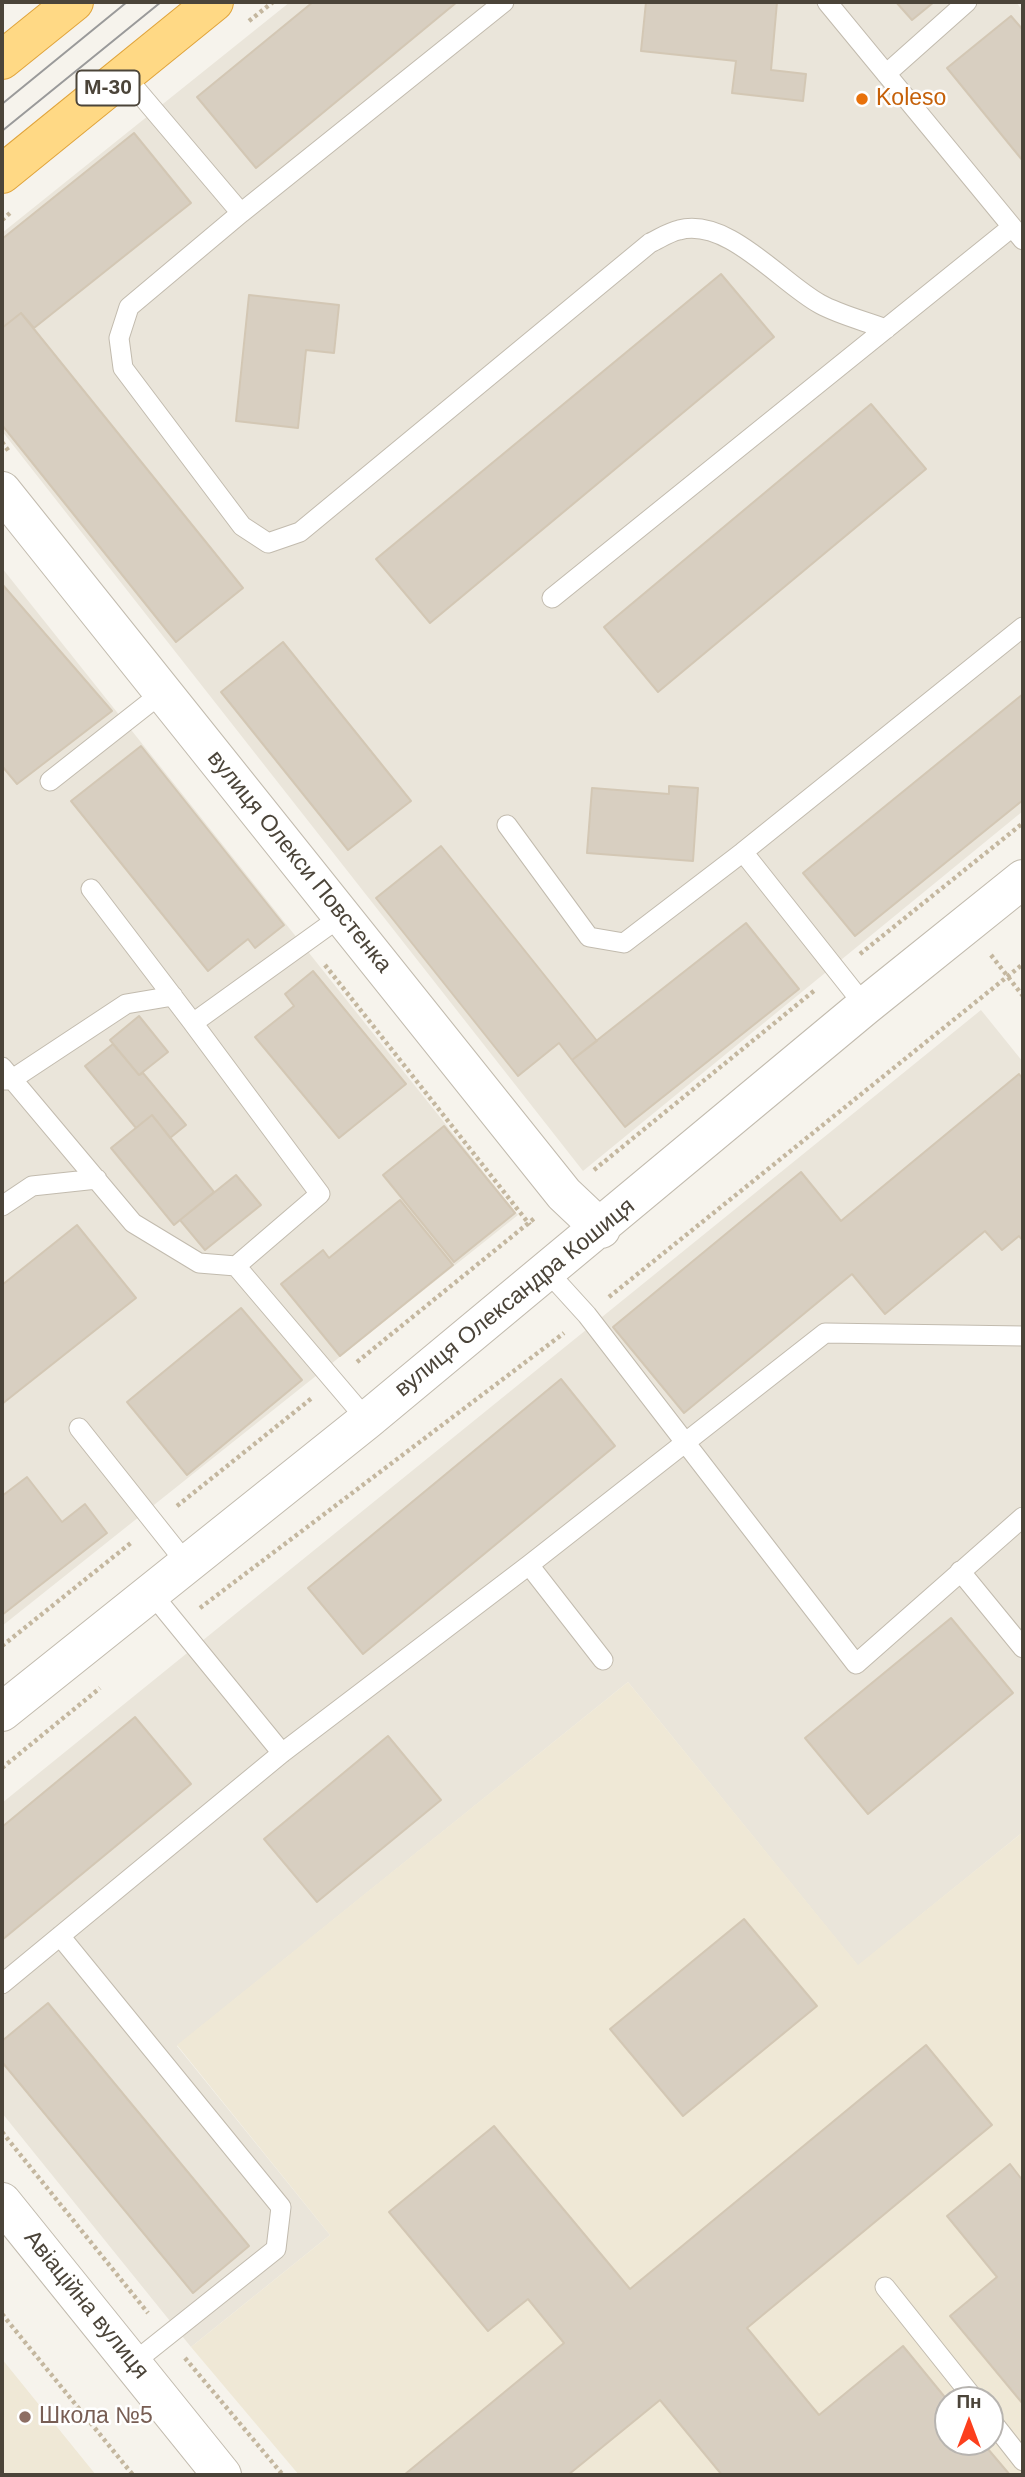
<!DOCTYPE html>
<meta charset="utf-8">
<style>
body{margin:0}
#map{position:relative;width:1025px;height:2477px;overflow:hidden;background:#f6f3ec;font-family:Arial,sans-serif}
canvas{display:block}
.frame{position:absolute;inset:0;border:4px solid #4b4439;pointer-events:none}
.north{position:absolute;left:934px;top:2386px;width:70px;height:70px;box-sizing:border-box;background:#fff;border:2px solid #b7b4b0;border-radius:50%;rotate:0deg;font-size:19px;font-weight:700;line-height:28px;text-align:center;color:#4b4439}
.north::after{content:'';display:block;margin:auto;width:24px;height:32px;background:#fc3f1d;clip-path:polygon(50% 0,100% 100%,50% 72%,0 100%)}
</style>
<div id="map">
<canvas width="1025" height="2477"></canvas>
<div class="frame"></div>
<div class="north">Пн</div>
</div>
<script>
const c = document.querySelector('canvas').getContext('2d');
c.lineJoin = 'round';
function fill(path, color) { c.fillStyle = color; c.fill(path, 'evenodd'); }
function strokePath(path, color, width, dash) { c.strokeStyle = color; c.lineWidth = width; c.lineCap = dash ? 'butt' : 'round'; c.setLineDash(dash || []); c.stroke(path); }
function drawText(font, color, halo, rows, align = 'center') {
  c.font = font + ' Arial,sans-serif'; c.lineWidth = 5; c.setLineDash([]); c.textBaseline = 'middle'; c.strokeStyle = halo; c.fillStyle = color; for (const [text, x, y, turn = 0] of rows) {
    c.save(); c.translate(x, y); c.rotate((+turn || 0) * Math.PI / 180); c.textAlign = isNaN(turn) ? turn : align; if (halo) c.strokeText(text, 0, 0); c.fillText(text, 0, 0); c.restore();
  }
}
fill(new Path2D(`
 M290,2H1016L1023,11V811L583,1171L2,431V233Z
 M2,568L518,1215L2,1626Z
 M981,1010L1023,1062V1832L858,1966L628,1682L177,2046L330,2235L191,2347L2,2113V1803Z`), '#eae5da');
fill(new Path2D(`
 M628,1682L858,1965L1023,1832V2475H299L191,2347L330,2235L177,2045ZM948,2400H990V2442H948Z
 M2,2359L96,2475H2Z`), '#efe8d6');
const building = new Path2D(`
 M313,2H457L256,168L197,97Z
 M646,2H777L771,70L806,74L803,101L732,93L736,61L641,51Z
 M896,2H934L912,20Z
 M1011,16L1023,30V161L947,68Z
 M134,133L191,203L34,328L21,313L2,328V239Z
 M721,274L774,337L430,623L376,559Z
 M249,295L339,305L334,353L306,350L298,428L236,421Z
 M21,313L243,588L176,642L2,425V328Z
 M871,404L926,469L658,692L604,627Z
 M2,584L112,711L17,784L2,766Z
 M283,642L411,801L348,850L221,692Z
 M1023,694V800L855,936L803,873Z
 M141,746L284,925L255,948L248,939L208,971L71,801Z
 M669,786L698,788L693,861L587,853L592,788L669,794Z
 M441,846L597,1041L572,1060L559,1043L518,1076L376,898Z
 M746,923L799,989L625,1127L572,1060Z
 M313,971L406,1084L339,1138L255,1037L294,1006L285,994Z
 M139,1016L168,1052L139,1075L110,1040Z
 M113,1044L139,1075L143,1073L186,1125L170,1138L152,1115L136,1128L85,1066Z
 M1019,1074L1023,1079V1241L1019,1236L1002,1250L985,1231L885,1314L852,1274L684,1413L613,1327L801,1172L841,1221Z
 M152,1115L214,1192L174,1225L111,1148Z
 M444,1126L515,1213L454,1262L383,1175Z
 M236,1175L261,1205L205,1250L180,1220Z
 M400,1200L453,1265L340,1356L281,1284L323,1250L329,1258Z
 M77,1225L136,1298L2,1404V1285Z
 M241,1308L302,1380L187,1475L127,1402Z
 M561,1379L615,1446L363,1654L308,1588Z
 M27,1477L62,1522L85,1504L107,1533L2,1615V1496Z
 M951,1618L1013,1693L868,1814L805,1738Z
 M135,1717L191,1784L2,1940V1827Z
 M388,1736L441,1800L317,1902L264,1839Z
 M744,1919L817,2006L683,2116L610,2029Z
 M48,2003L249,2246L193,2293L2,2062V2041Z
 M926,2045L992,2125L747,2328L819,2415L903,2346L948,2401V2442H982L1010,2475H722L660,2400L568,2475H404L564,2343L528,2299L488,2331L389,2212L494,2126L630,2289Z
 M1010,2164L1023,2181V2404L950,2316L997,2277L947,2216Z`);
fill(building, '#d8cfc1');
strokePath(building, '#d3c7b4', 2);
const service = new Path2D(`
 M827,2L1023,240
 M886,74L967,2
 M124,75L241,213L504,2
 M241,213L129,307L119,338L123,368L242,526L268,543L300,532L650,243C659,239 669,232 679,230C728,217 781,283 820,304C840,315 865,321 886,329
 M552,598L1012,227
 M50,781L163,692
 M507,825L589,937L624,943L743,852
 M91,889L193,1023
 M343,915L193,1023L320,1194L236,1266L367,1420
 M865,1006L743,852L1023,627
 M2,1067L133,1223L199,1263L236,1266
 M2,1080H11L126,1004L173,996
 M2,1206L32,1186L97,1179
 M547,1271L587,1315L856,1664L1023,1517
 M79,1428L187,1564
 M529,1565L603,1660
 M960,1571L1023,1648
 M153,1595L282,1753
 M60,1936L281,2207L276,2249L133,2363
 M2,1984L282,1753L529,1565L825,1333L1023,1336
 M885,2287L975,2400
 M990,2419L1023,2461`);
const minor = new Path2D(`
 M2,491L564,1194L601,1229
 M2,1712L367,1420L865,1006L1023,879`);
const tertiary = new Path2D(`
 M2,2202L222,2475`);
const trunk = new Path2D(`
 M2,60L74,2
 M2,174L214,2`);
strokePath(service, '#c2bbae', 21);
strokePath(minor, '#c2bbae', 40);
strokePath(tertiary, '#c2bbae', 40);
strokePath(trunk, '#e0a43c', 40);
strokePath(new Path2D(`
 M249,21L273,2
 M2,220L10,213
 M2,442L10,453
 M860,954L1023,823
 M991,955L1023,996
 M325,965L530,1225
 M594,1170L815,990
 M609,1297L1023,964
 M357,1362L536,1217
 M177,1506L312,1398
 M200,1608L564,1333
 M2,1646L132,1542
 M2,1768L100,1688
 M2,2132L148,2313
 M2,2314L133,2475
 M185,2358L283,2475`), '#c4b79f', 4.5, [3.5, 3.5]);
strokePath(service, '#fff', 19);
strokePath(minor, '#fff', 38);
strokePath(tertiary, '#fff', 38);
strokePath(trunk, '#ffd985', 38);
strokePath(new Path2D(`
 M2,104L127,2
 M2,131L161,2`), '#9a9a9a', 2);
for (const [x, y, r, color] of [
 [862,99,7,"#e8710a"],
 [25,2417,7,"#8d6e63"]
]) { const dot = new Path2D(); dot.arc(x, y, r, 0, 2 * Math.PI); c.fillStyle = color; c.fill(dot); strokePath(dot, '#fff', 2.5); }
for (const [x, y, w] of [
 [108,88,63]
]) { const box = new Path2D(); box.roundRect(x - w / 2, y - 17.5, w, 35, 5); c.fillStyle = '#fff'; c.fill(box); strokePath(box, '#4b4439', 2); }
drawText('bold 21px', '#4b4439', null, [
 ["М-30",108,88]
]);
drawText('23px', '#c56008', '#fff', [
 ["Koleso",876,99]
], 'left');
drawText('23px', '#4b4439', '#fff', [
 ["вулиця Олекси Повстенка",299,862,51],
 ["вулиця Олександра Кошиця",515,1298,-39],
 ["Авіаційна вулиця",86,2305,51]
]);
drawText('23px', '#785e54', '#fff', [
 ["Школа №5",39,2417]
], 'left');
</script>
